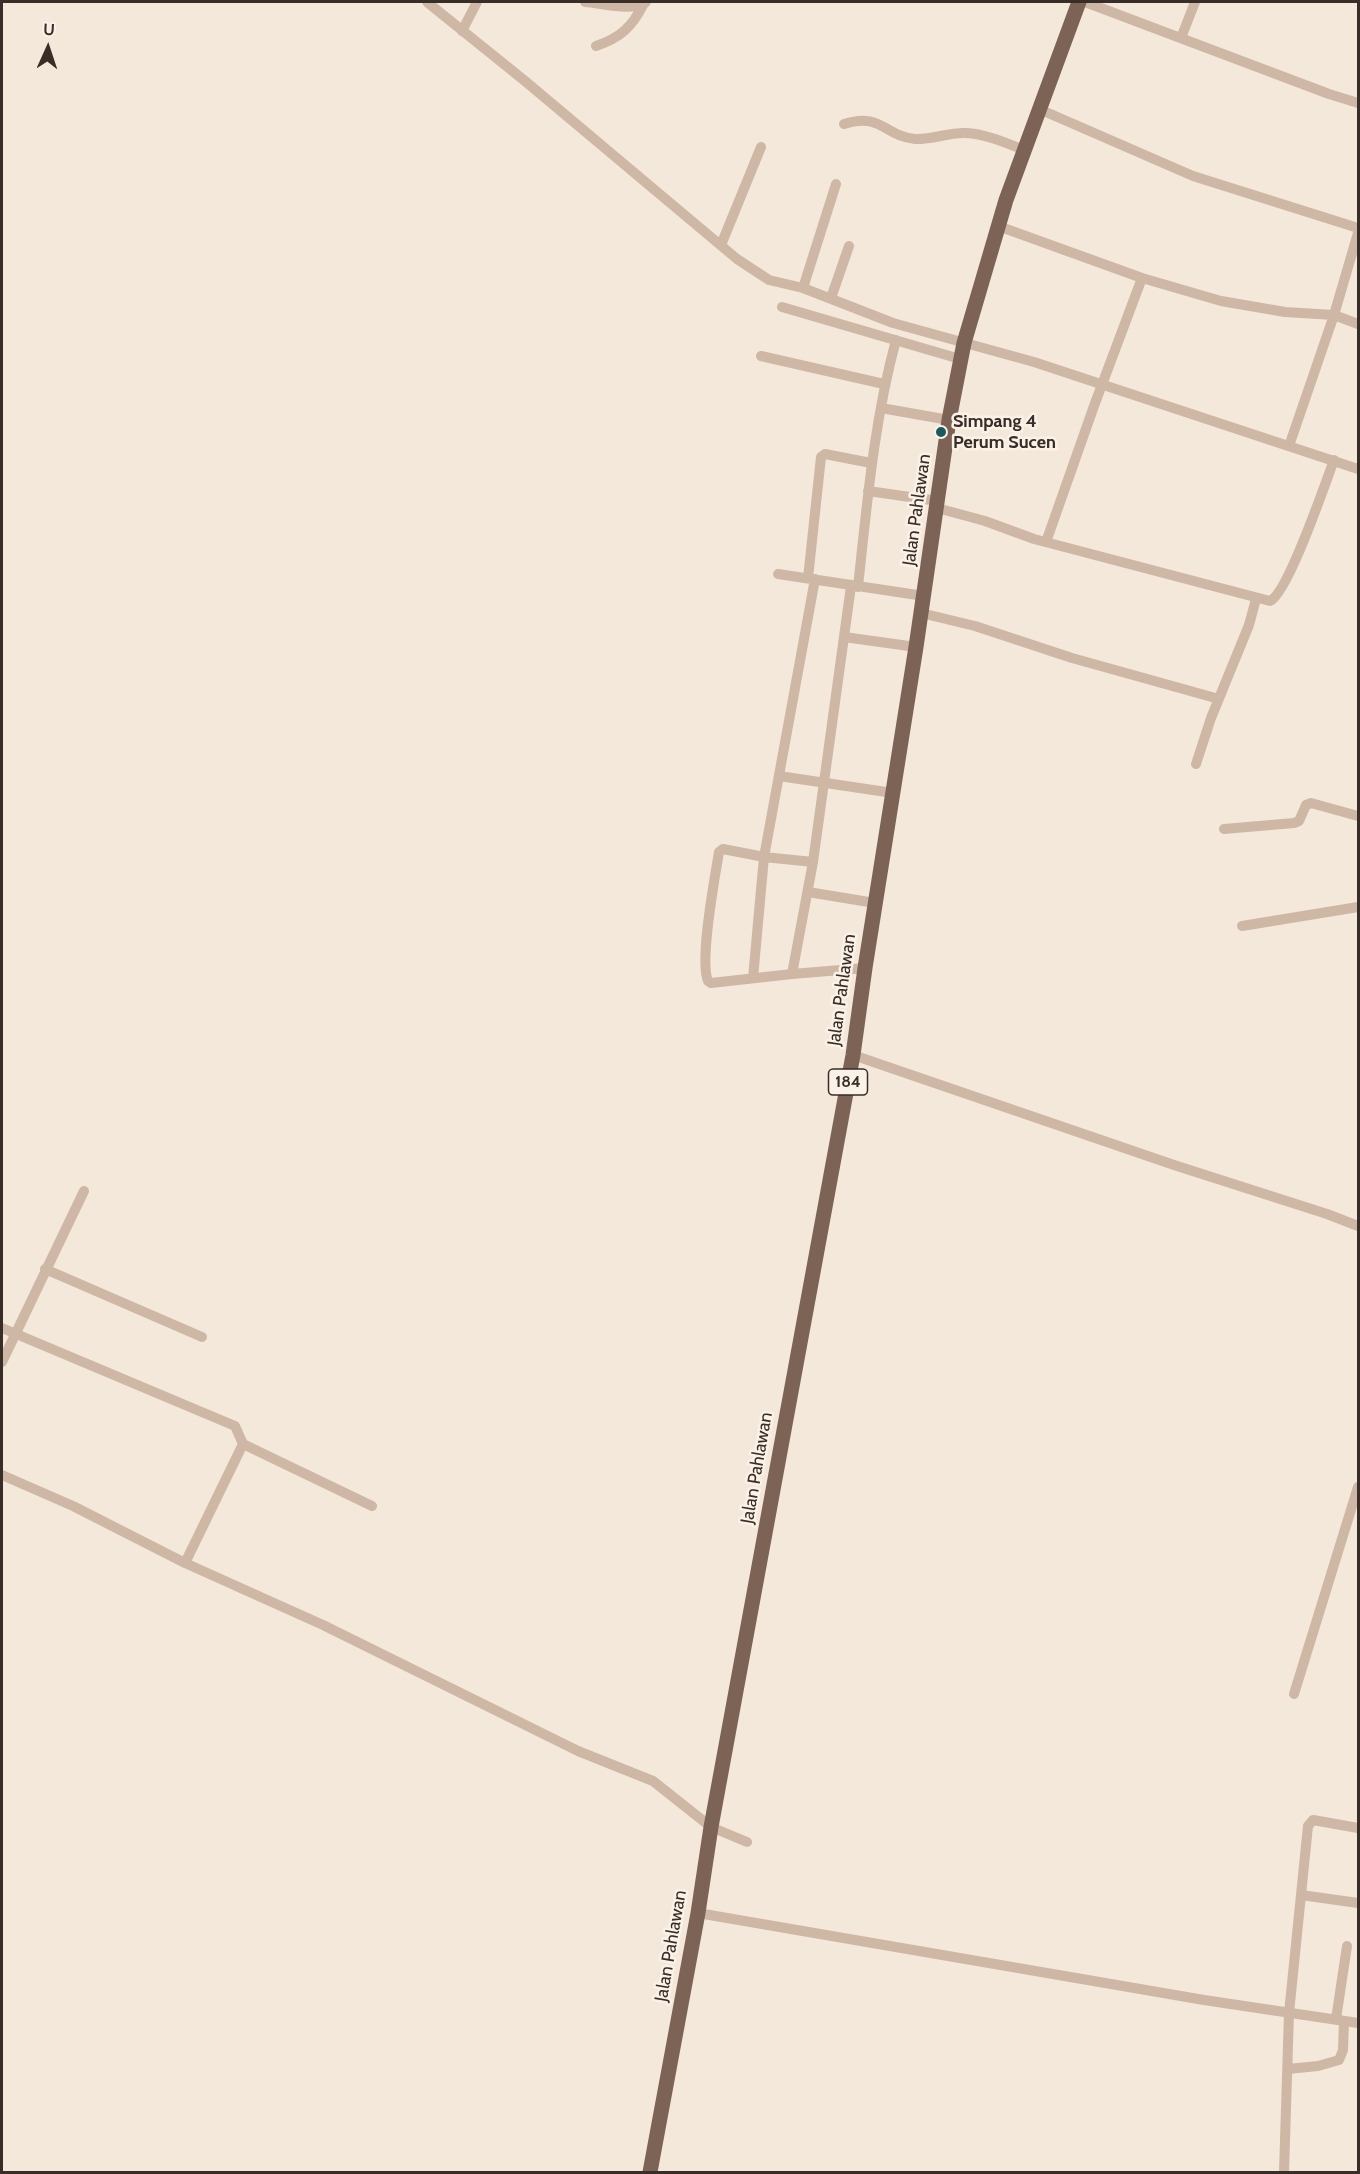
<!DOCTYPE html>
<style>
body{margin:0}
#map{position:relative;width:1360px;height:2174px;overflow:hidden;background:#f4e8da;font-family:Cabin,sans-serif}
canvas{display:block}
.frame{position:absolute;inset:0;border:3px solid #392d27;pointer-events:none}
.north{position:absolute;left:18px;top:18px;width:60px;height:60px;-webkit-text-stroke:4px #fbf2e7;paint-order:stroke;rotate:3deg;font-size:16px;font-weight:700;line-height:24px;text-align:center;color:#392d27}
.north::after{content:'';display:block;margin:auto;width:21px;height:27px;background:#392d27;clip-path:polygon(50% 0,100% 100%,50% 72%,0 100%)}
</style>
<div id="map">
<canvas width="1360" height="2174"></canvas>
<div class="frame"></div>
<div class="north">U</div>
</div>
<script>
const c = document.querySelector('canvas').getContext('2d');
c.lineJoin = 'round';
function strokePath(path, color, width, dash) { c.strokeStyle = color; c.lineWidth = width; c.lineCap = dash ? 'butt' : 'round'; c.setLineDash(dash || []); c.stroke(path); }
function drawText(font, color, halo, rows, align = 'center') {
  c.font = font + ' Cabin,sans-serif'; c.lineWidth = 5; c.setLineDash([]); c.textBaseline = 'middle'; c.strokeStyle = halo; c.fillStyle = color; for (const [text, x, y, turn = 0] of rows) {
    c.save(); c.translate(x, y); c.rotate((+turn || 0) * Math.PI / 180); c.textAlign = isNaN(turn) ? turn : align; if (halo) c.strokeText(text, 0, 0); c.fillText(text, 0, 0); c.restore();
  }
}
strokePath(new Path2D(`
 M427,2L525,81L737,259L769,280L803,288L893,323L1034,362L1358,469
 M585,2C602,3 631,12 646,2
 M1085,2L1329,94L1358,103
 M462,31L477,2
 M1181,38L1195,2
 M596,46C620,38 632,27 643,5
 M1039,109L1193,176L1358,228
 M844,124C881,112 884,136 915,139C932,140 949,132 966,133C986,134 1006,143 1024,150
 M998,226L1142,278L1221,301L1285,312L1334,315L1358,324
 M721,245L761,147
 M803,288L836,184
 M831,298L849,246
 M782,307L960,359
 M761,356L884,384
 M881,408L949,420
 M1289,446L1334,315L1358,233
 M868,491L938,501
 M937,508L985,521L1034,539L1270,601C1288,593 1325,484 1334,460
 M1046,542L1094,406L1142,278
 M778,574L924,596
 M808,578L821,457L825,454L871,463
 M851,586L813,862L792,974L865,968
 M858,587C867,504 874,421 896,340
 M921,613L975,626L1072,658L1219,699
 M844,637L916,647
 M1196,764L1211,718L1249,625L1256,599
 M779,776L893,793
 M1224,829L1294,823L1299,821L1306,805L1311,803L1358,816
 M808,892L875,903
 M1242,926L1358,907
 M792,974L711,983L708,981C699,961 715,877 719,852L723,849L764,857L813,862
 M753,978L764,857L815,579
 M853,1055L1174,1165L1327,1214L1358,1226
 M45,1269L202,1337
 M2,1328L235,1426L243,1444L185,1563
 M2,1362L84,1191
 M243,1444L372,1506
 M2,1475L73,1506L185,1563L323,1625L578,1751L653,1781L711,1827L747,1842
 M1294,1694L1358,1487
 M1301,1895L1358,1903
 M698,1913L1204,2000L1358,2023
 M1336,2019L1347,1946
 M1288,2069L1318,2066L1339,2060L1343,2050L1344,2021
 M1284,2172L1289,2013L1308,1826L1313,1820L1358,1828`), '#ceb8a5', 10);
strokePath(new Path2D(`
 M650,2172L698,1913L711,1827L853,1055L865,968L916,647L949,420L964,343L1006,200L1079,2`), '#7d6356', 15);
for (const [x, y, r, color] of [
 [941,432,6,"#185a5f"]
]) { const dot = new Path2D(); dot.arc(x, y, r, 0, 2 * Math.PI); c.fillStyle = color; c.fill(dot); strokePath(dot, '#fbf2e7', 2); }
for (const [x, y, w] of [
 [848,1082,39]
]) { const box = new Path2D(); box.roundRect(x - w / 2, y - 13, w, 26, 4.5); c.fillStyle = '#fbf2e7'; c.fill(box); strokePath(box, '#392d27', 1.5); }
drawText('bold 16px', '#392d27', null, [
 ["184",848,1082]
]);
drawText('bold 18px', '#392d27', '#fbf2e7', [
 ["Simpang 4",953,422],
 ["Perum Sucen",953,443]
], 'left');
drawText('18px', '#392d27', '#fbf2e7', [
 ["Jalan Pahlawan",917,510,-82],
 ["Jalan Pahlawan",842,990,-82],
 ["Jalan Pahlawan",757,1468,-80],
 ["Jalan Pahlawan",671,1946,-80]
]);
</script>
